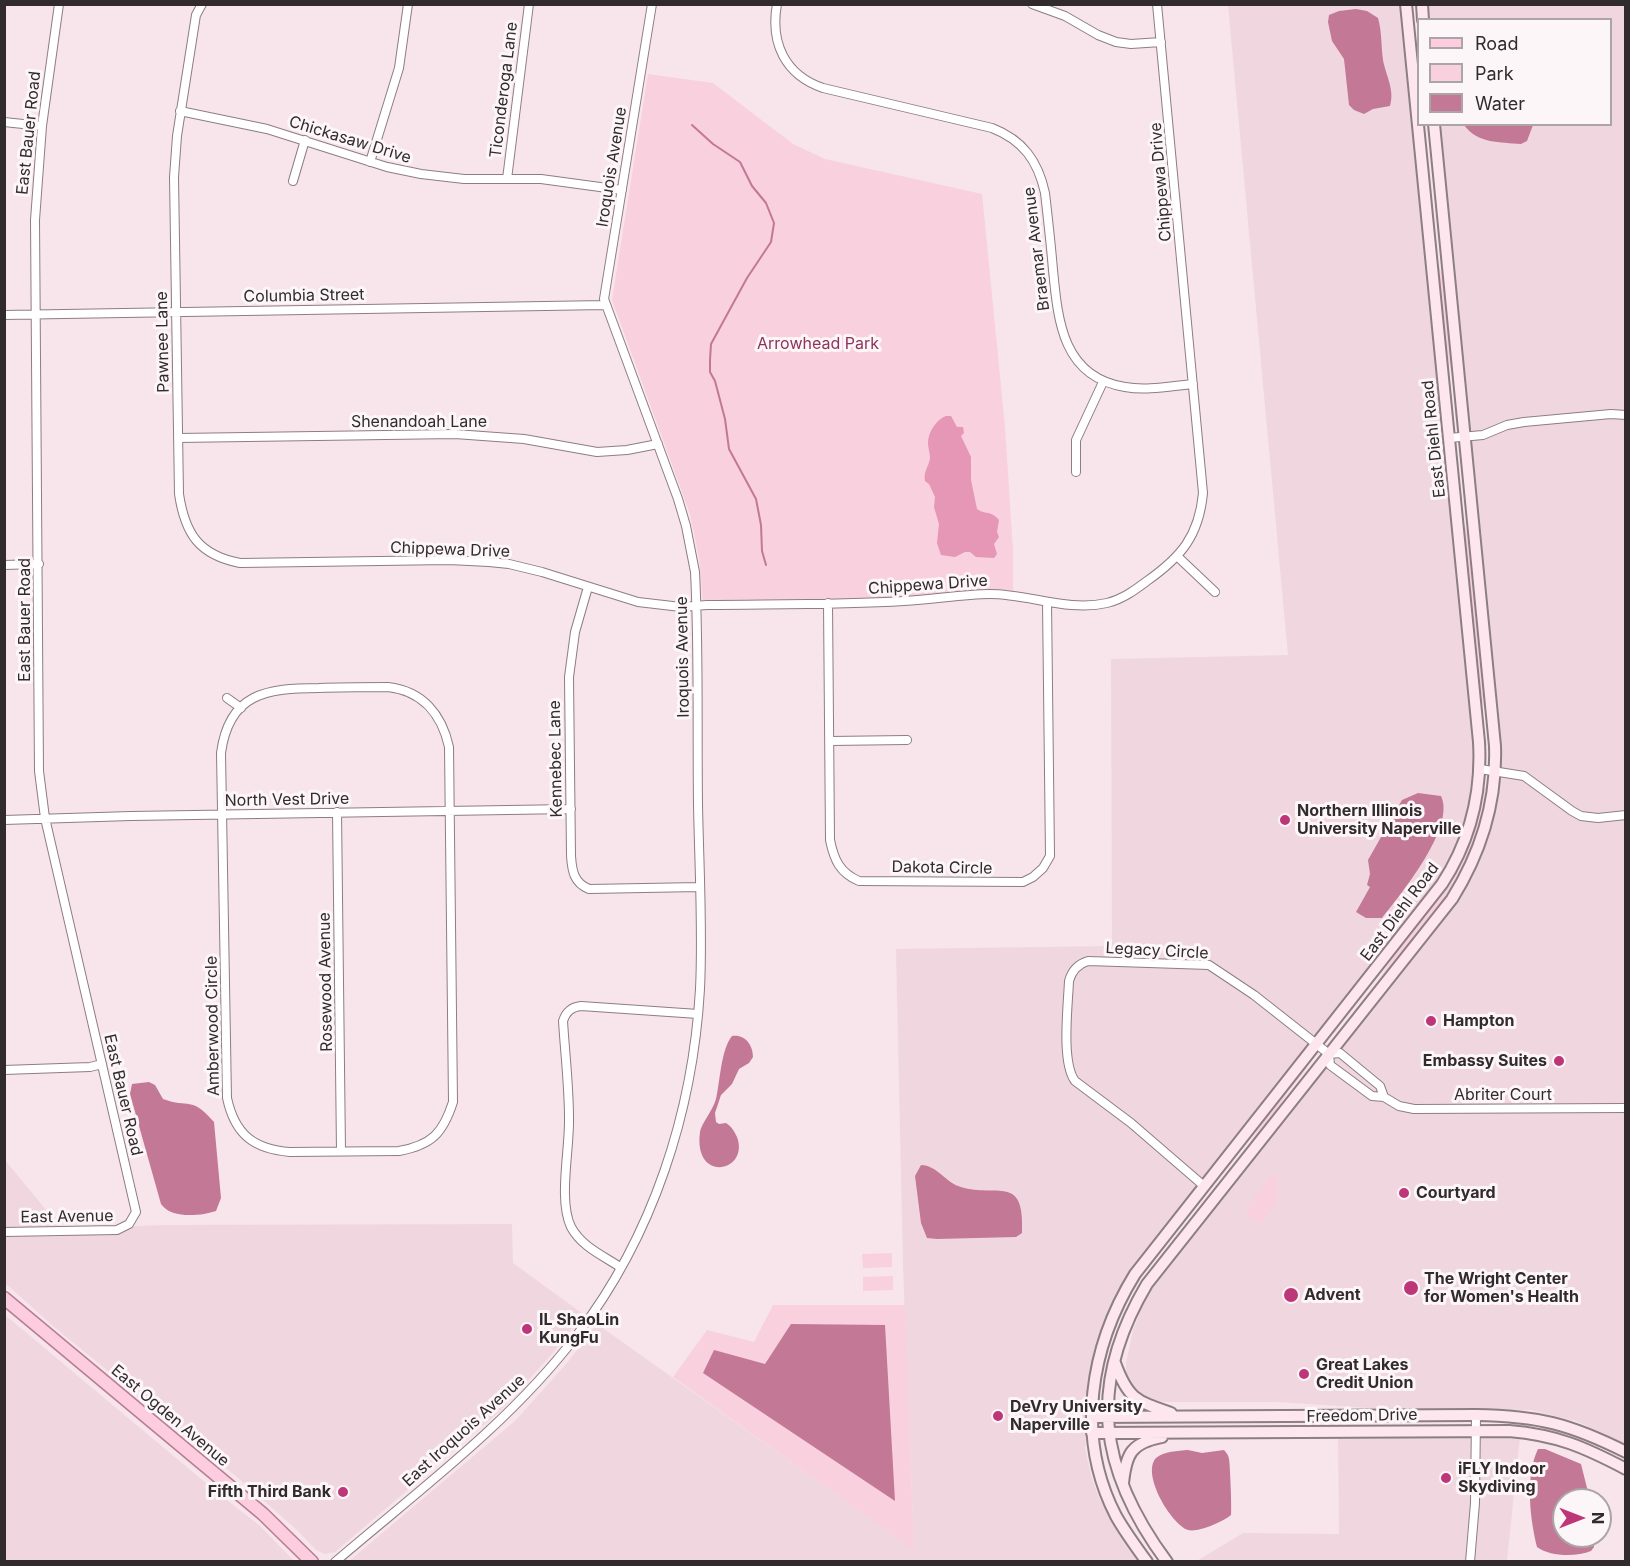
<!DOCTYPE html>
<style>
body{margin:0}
#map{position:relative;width:1630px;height:1566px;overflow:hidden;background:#f7e5eb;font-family:Inter,sans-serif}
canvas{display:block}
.frame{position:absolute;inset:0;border:6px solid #322b2e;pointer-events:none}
.legend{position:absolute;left:1417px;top:18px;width:195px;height:108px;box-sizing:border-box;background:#fdf6f8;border:2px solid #aca5a7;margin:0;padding:8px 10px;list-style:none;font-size:18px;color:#322b2e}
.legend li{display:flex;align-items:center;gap:12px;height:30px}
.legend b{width:30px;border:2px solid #aca5a7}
.north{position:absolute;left:1552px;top:1488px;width:60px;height:60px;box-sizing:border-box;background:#fdf6f8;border:2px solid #aca5a7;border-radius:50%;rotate:90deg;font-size:16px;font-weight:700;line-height:24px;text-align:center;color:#322b2e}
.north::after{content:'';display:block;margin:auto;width:21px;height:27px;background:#bd3677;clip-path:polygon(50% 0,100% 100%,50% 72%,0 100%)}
</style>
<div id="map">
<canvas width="1630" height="1566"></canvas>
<div class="frame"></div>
<ul class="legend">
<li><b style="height:8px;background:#fdccdf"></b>Road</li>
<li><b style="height:16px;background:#f8d0de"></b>Park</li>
<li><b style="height:16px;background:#c37895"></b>Water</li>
</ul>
<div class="north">N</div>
</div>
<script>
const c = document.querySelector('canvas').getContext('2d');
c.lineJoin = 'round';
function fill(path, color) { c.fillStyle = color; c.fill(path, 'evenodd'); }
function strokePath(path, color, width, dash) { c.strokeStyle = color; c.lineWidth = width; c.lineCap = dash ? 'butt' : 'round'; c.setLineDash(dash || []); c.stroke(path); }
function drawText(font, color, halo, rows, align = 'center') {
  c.font = font + ' Inter,sans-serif'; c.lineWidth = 6; c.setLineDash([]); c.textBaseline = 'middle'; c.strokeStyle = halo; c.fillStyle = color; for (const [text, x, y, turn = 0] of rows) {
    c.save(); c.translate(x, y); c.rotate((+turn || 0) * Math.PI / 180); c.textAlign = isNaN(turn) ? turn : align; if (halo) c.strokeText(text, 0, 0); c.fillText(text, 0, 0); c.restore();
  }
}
fill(new Path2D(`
 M1228,5H1401L1475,748L1474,788L1462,836L1440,879L1133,1267L1108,1310L1091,1364L1085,1448L1091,1475L1099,1498L1121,1537L1140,1561L348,1562L515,1421L567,1363L597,1324L914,1549L903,1266L896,949L1112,946L1111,659L1288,655Z
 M1427,5H1625V1444L1576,1421L1531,1410L1368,1408L1277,1402H1155L1138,1394L1132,1387L1126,1372V1363L1133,1330L1147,1295L1467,884L1484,848L1496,810L1500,746L1438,125L1610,124V20L1428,19Z
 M4,1159L62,1229L163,1225L512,1224L513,1263L583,1314L552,1354L500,1411L335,1552L325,1554L316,1550L298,1531L238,1478L53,1326L5,1283Z
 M4,1314L213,1489L260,1526L294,1561H6Z
 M1338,1436H1520L1507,1561L1195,1562L1243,1533L1339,1534Z`), '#f0d7df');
fill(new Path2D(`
 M648,74L713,83L793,144L825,159L982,194L1005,427L1013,551V594L919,599L703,605L699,558L690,514L612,300Z
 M1432,214L1434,215L1438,262L1446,290L1459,419L1456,420L1452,373L1444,344Z
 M1456,460H1458L1464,522L1471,547L1491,751L1489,752L1486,716L1478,687Z
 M1483,788H1486C1480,820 1471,857 1456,885L1338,1035L1337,1033L1380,978L1397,951L1453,877L1475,828Z
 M1305,1066L1307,1068L1288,1092L1269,1123L1227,1176L1225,1174L1249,1144L1269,1112Z
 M1272,1174H1276L1277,1176V1203L1263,1221L1255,1222L1248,1216L1246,1208Z
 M892,1253V1267L863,1268L862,1254Z
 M893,1276V1290L863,1291V1277Z
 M773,1305H905L914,1550L673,1377L707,1330L754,1342Z`), '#f8d0de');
fill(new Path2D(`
 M946,416H951L957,427H963L964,433L961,436L971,457V480L977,509C985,515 991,510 999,520L997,532L999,537L994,544L997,554L994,558L976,557L970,552H965L955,557L941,555L937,543L939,524L934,507L935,497L929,484L925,481C923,471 929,467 930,458C930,453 928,448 928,443C928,432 936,420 946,416Z`), '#e597b5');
fill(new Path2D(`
 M1356,9L1367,11L1378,18C1382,32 1381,46 1383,60C1386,76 1395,90 1390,106L1373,109L1364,114L1354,110L1349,105L1344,59L1332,41L1328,22L1329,15L1339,11Z
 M1464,125H1533L1527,141L1521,144C1500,142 1478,144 1464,125Z
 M1418,793L1441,796C1456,827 1401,894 1382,918H1366L1356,912L1370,887L1367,885L1370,874L1368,860L1402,800Z
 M732,1036C745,1034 753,1045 753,1057L749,1063L739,1069L732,1084L721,1095L715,1113L716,1122L719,1124L726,1123C732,1127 734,1131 737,1137C750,1172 693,1184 700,1132C701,1124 713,1110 716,1099C720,1082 721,1049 732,1036Z
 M149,1082L155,1085L163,1099C189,1109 191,1095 214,1122L221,1198L216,1211C201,1216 171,1219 161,1204L130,1094L132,1084Z
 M921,1165C937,1165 946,1183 961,1187C997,1198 1025,1173 1022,1233L1016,1237L937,1239L927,1238L921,1223L915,1176Z
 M791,1324L885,1325L895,1501L703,1373L714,1350L765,1364Z
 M1538,1449H1545L1581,1464L1590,1500H1564V1536H1593L1594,1547L1591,1551C1576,1557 1551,1557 1537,1547C1530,1519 1525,1476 1538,1449Z
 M1188,1450L1202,1453L1224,1450C1227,1454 1228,1454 1229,1459C1230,1463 1232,1511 1231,1515C1224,1521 1198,1533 1188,1530C1171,1524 1141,1474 1156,1458C1164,1451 1178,1451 1188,1450Z`), '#c37895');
strokePath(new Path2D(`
 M692,125L713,144L740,162L752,186L766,203L774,223L771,242L747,278L711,344L710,360V372L715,381L725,419L729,449L756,499L761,525L762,551L766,565`), '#c37895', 2);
const street = new Path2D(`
 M202,4L196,15L177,136L174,177L179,494C185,534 199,555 240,563L449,560L489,562L509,564L542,572L638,602L681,607L707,605C772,604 839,605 904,601C933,600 961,594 990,594C1029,594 1068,612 1107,603C1123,599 1135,590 1147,581C1181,557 1199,536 1203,493L1157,4
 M777,4C770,43 785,75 823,88L992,128C1023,140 1038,161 1045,193C1048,219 1051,245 1053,270C1058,322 1063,377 1125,387C1147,391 1171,386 1193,384
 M1032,4L1065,16L1098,35L1116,42L1131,44L1161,42
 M180,111L267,129L387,167L421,174L464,179H541L622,190
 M4,122L42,126
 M370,162L399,68L408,4
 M507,179L529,4
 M293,181L305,140
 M4,315L605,305
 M178,438L455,434L524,439L597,452L627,450L658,444
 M1449,438L1483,435L1507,425L1524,422L1611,414L1626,415
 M1076,472V440L1103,382
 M1178,557L1215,592
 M4,565L39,564
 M588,587L575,632L569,677L571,856C572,871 574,883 589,889L699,887
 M828,603L830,840C834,860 840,873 859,881L1023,882L1033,877L1043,868L1050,856L1047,602
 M388,687C423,691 442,715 449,747L453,1102C443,1133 432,1145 399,1151L290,1152C254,1149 235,1135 227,1098L221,753C229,693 267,688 319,688C342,687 365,687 388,687Z
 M227,698L241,708
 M830,741L907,740
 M1480,769L1524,776L1572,811L1581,816L1598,818L1626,815
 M337,812L341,1151
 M4,820L131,816L571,809
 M1329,1054L1340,1053L1380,1086L1384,1097
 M4,1070L90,1067L102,1064
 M1204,1186L1131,1123L1075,1081C1061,1062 1068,1006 1069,981C1072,970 1078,964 1088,961L1209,965L1254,995L1329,1054L1330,1065L1372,1096L1384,1097L1399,1106L1414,1109L1626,1108
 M4,1232L117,1230L129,1224L136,1212L45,818L39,771L35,220L42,126L59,4
 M620,1267C602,1255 582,1247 571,1227C558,1200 570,1148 569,1118C569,1086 565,1053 563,1021C566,1012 571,1007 581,1006L698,1014
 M335,1562C419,1490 510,1423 577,1335C653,1236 693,1112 700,989C703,928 699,865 698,803C697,726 699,649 695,572L686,526L678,499L604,299L652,4
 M1470,1562L1475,1503L1476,1415`);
const secondary = new Path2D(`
 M1422,4L1423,20
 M1115,1363C1128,1399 1136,1401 1171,1413
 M1092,1417L1476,1415C1539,1416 1570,1424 1626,1452
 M1092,1433L1509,1431C1557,1435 1584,1447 1626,1469
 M1123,1483C1126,1454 1131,1443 1162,1437
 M1147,1562C1136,1547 1125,1532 1116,1516C1075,1437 1090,1347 1135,1274L1442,884C1470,841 1482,794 1479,742L1406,4
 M1167,1562C1098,1469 1087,1385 1147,1284L1452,899C1482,851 1497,802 1495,746L1434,124`);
const primary = new Path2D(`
 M4,1298L263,1514L312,1562`);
strokePath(street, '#8d7e83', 10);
strokePath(secondary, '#8d7e83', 14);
strokePath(primary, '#b57e93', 15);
strokePath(street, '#fff', 8);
strokePath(secondary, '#fee6ef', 10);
strokePath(primary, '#fdccdf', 12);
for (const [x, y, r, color] of [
 [1285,820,6,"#bd3677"],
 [1431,1021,6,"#bd3677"],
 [1559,1061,6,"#bd3677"],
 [1404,1193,6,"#bd3677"],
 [1411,1288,8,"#bd3677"],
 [1291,1295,8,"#bd3677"],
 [527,1329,6,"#bd3677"],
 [1304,1374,6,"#bd3677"],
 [998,1416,6,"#bd3677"],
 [1446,1478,6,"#bd3677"],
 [343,1492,6,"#bd3677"]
]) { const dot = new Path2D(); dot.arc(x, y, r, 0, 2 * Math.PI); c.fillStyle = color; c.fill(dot); strokePath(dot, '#fdf6f8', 2); }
drawText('16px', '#322b2e', '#fdf6f8', [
 ["Ticonderoga Lane",504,90,-83],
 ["East Bauer Road",29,133,-84],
 ["Chickasaw Drive",350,140,17],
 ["Iroquois Avenue",612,167,-81],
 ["Chippewa Drive",1161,182,-95],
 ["Braemar Avenue",1037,249,-97],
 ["Columbia Street",304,296,-1],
 ["Pawnee Lane",163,342,-91],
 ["Shenandoah Lane",419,422],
 ["East Diehl Road",1434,439,-96],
 ["Chippewa Drive",450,550,2],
 ["Chippewa Drive",928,585,-4],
 ["East Bauer Road",25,620,-90],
 ["Iroquois Avenue",683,657,-91],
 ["Kennebec Lane",556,759,-91],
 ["North Vest Drive",287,800,-1],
 ["Dakota Circle",942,868,1],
 ["East Diehl Road",1400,912,-53],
 ["Legacy Circle",1157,951,3],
 ["Rosewood Avenue",326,982,-91],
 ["Amberwood Circle",213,1026,-91],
 ["East Bauer Road",123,1095,77],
 ["Abriter Court",1503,1095],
 ["East Avenue",67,1217,-1],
 ["East Ogden Avenue",170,1416,40],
 ["Freedom Drive",1362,1416,-1],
 ["East Iroquois Avenue",464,1431,-42]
]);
drawText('16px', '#8c325b', '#fdf6f8', [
 ["Arrowhead Park",818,344]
]);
drawText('bold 16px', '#322b2e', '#fdf6f8', [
 ["Northern Illinois",1297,811],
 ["University Naperville",1297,829],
 ["Hampton",1443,1021],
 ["Embassy Suites",1547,1061,"right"],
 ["Courtyard",1416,1193],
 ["The Wright Center",1424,1279],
 ["for Women's Health",1424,1297],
 ["Advent",1304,1295],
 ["IL ShaoLin",539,1320],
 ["KungFu",539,1338],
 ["Great Lakes",1316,1365],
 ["Credit Union",1316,1383],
 ["DeVry University",1010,1407],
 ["Naperville",1010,1425],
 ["iFLY Indoor",1458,1469],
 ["Skydiving",1458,1487],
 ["Fifth Third Bank",331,1492,"right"]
], 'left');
</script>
